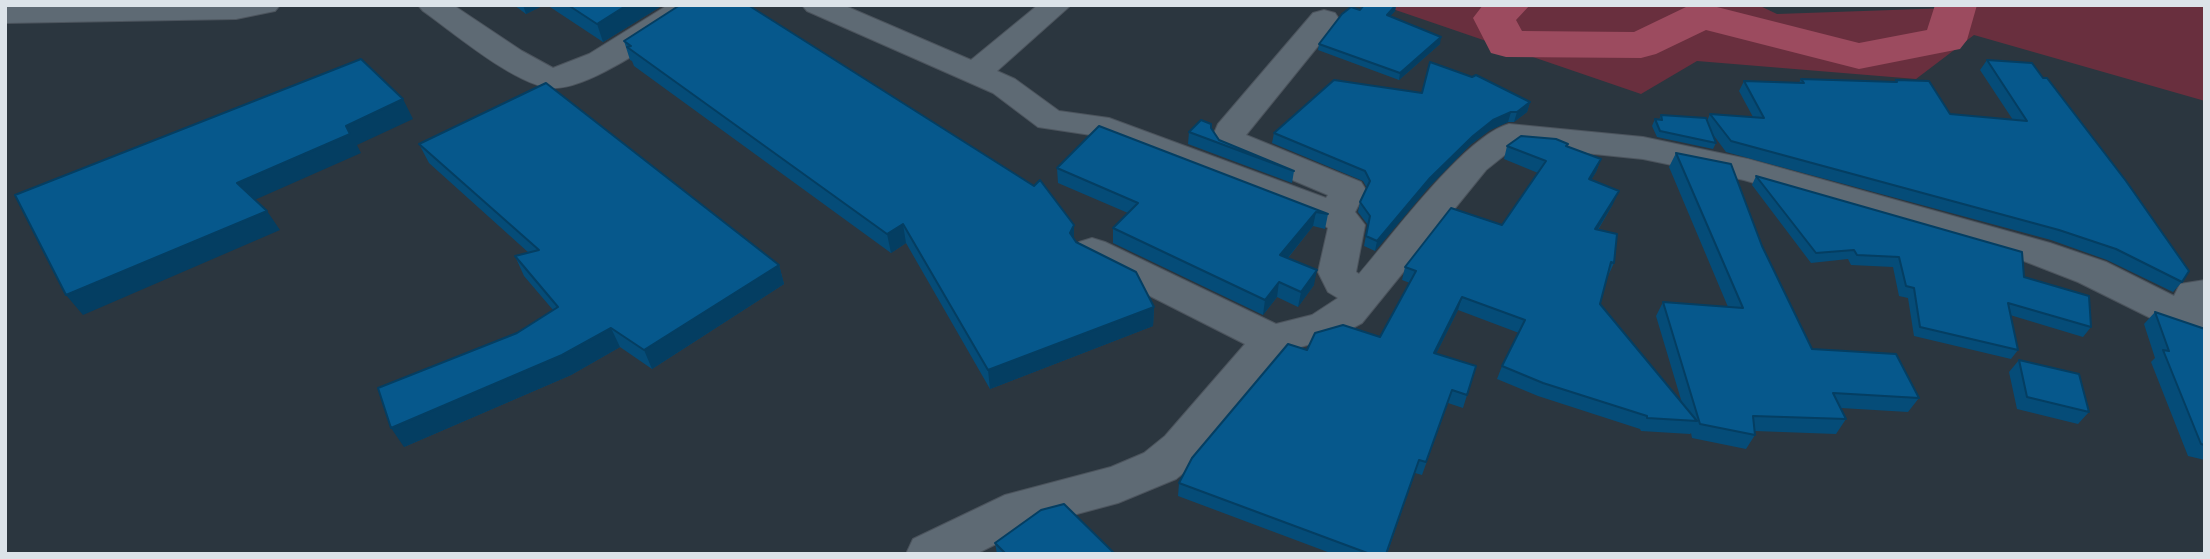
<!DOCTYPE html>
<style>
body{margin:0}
#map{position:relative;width:2210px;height:559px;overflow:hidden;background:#2b363f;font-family:Manrope,sans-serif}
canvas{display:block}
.frame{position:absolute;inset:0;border:7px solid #dce3e9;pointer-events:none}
</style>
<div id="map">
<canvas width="2210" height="559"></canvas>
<div class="frame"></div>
</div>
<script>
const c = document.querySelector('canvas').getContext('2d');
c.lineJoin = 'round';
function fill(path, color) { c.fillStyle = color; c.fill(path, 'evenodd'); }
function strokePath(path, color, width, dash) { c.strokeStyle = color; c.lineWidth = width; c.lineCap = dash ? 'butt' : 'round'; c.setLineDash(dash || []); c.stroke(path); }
fill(new Path2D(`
 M1381,5H1758L1777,14L1949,8L1950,5H2205V101L1974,35L1916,79L1697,61L1641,94Z`), '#692f3e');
fill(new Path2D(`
 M1483,5H1530L1516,20L1522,31L1634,32L1686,7L1709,5L1859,43L1927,30L1935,5H1977L1967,40L1960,49L1859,69L1706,30L1656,54L1641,58L1506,57L1491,53L1473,18Z`), '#9c4b5f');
const minor = new Path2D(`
 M5,5H280L275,11L236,19L5,23Z
 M418,5H453L522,51L553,68L589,54L668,5H704L699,11C666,33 592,90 552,88C516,86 453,32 423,11Z
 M802,5H843L971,60L1038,5H1071L997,71L1015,79L1059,111L1109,118L1326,198L1328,195L1219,149L1212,138L1218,124L1313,13L1324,10L1335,13L1339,19L1335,25L1246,135L1361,182L1366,190L1355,212L1365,225L1356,272L1359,274C1391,237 1465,136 1509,124L1643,137L1748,159L2050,243L2106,262L2174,296L2180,284L2205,280V343L2191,338L2078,282L2024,261L1744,180L1643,159L1516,146L1486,170L1362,323L1338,336L1287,351L1197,462L1176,479L1118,503L1032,526L976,554H906L913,539L1005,495L1111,467L1144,453L1165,436L1245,344L1079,260L1073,251L1079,242L1092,238L1105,242L1276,324L1312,315L1338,298L1328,292L1318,272L1328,228L1322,224L1091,135L1038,127L993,93L807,11Z`);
strokePath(minor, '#4c545d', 2);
fill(minor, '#5e6a74');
fill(new Path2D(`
 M514,5H544L526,14Z
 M547,5H663L603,42Z
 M1396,5L1395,11L1390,16L1440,44L1399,80L1318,50L1319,44L1360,10Z
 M624,41L1074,225V239L1076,242L1154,307L1153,326L990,389L906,243L891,253L634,66L632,61L630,60Z
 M1987,60L2182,282L2173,292L2107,260L2051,240L1726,152L1712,133L1716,143L1713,149L1657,137L1652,126L1655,119L1659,120L1661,115L1707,121L1710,114L1753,117L1739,91L1744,81L1799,83L1801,79L1895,82L1896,80L1950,114L2013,120L1980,70Z
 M1422,93L1530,102L1527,112L1514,122H1508L1490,130L1470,145L1428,188L1375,251L1364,246L1368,225L1358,212L1360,202L1367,188L1363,181L1272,143L1274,133Z
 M1099,126L1328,214L1325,229L1313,226L1288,258L1314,285L1298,307L1277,297L1263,315L1113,243V228L1128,213L1058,183L1057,168Z
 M1211,128L1219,140L1294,171L1292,183L1188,144L1189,132Z
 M419,144L779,265L784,284L652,369L620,347L571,375L404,447L517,333L553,310L524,276L515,256L529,253L429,163Z
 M1568,144L1567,146L1601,159L1596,172L1591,180L1613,204L1598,230L1614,263L1608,276H1607L1600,304L1682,403L1656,316L1663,302L1728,307L1669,167L1676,153L1762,246L1812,349L1919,398L1908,412L1841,408L1846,419L1836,434L1755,431V435L1746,449L1692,438L1691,433L1690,434L1641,431L1640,429L1538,396L1497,379L1502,366L1519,333L1458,310L1436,354L1476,366L1463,408L1448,403L1422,475L1415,473L1387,554H1333L1178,496L1179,483L1307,350L1380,337L1410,283L1402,280L1405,267L1502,225L1538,173L1504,159L1507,146Z
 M1756,176L2024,277L2091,327L2083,337L2010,315L2018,350L2011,359L1914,336L1908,298L1899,296L1893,267L1851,265L1848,259L1811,263L1752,185Z
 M2155,312L2205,329V460L2188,456L2151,362L2155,358L2144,324Z
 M2019,360L2089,412L2078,424L2017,409L2009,372Z
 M995,543L1115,554H997Z`), '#054c78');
fill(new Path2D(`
 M523,5H544L526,14Z
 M627,5H663L603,42L597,24Z
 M1396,5L1395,11L1386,21L1387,15Z
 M1441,37L1440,44L1399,80L1400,73Z
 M403,99L413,119L357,145L361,153L250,202L237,183L346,126Z
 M1530,102L1527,112L1514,122L1517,112Z
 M1511,112L1508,122L1490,130L1470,145L1428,188L1375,251L1377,241L1430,178L1473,136L1493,120Z
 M1601,159L1596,172L1584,192L1589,179Z
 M1619,191L1613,204L1590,242L1595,229Z
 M267,211L280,230L83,315L66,295Z
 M1316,212L1313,226L1278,270L1280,255Z
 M903,224L906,243L891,253L887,234Z
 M1074,225V244L1070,233Z
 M779,265L784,284L652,369L644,350Z
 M1317,270L1314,285L1298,307L1301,292Z
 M1279,282L1277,297L1263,315L1265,300Z
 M1462,297L1458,310L1430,366L1434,353Z
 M1154,307L1153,326L990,389L988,370Z
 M611,328L620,347L571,375L404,447L391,428Z`), '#043e62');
const building = new Path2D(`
 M568,5H627L597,24Z
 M680,5H748L1034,186L1040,180L1074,225L1070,233L1076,242L1136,272L1154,307L988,370L903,224L887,234L627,47L631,46L624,41Z
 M1364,5H1396L1387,15L1441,37L1400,73L1319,44L1342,14L1351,7L1360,10Z
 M361,59L403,99L346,126L350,134L237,183L267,211L66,295L15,195Z
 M1987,60L2032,63L2043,78H2047L2126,181L2189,271L2182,282L2116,249L2059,230L1731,141L1710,114L1764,118L1744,81L1804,83L1801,79L1897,82L1896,80L1929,81L1950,114L2027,121Z
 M1430,62L1472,77L1476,75L1530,102L1517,112H1511L1493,120L1473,136L1430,178L1377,241L1366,236L1370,216L1360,202L1370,181L1365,171L1274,133L1334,80L1422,93Z
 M546,83L779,265L644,350L611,328L562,355L391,428L378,388L517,333L558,307L515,256L539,250L419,144Z
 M1661,115L1706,118L1716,143L1660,131L1655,119L1662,120Z
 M1201,120L1211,124V128L1219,140L1294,171L1189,132Z
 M1099,126L1328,214L1316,212L1280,255L1317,270L1301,292L1279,282L1265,300L1113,228L1138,203L1057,168Z
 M1521,136L1556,139L1568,144L1566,146L1601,159L1589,179L1619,191L1595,229L1617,234L1614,263L1611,262L1600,304L1697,421L1647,418V416L1543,383L1502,366L1525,320L1462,297L1434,353L1476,366L1467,395L1452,390L1426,462L1419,460L1386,554H1370L1179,483L1192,458L1288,344L1307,350L1315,333L1343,325L1380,337L1416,271L1405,267L1451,208L1502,225L1546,161L1507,146Z
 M1676,153L1731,164L1762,246L1812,349L1896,354L1919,398L1833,393L1846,419L1753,416L1755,435L1700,424L1663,302L1743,308Z
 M1756,176L2022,252L2024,277L2089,296L2091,327L2008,303L2018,350L1920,327L1914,288L1906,286L1899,257L1857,255L1854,250L1816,253Z
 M2155,312L2205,329V445L2201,444L2163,350L2169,351Z
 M2019,360L2079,374L2089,412L2027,397Z
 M1064,504L1115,554H1006L995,543L1041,510Z`);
fill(building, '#06588c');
strokePath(building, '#043e62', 2);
</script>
